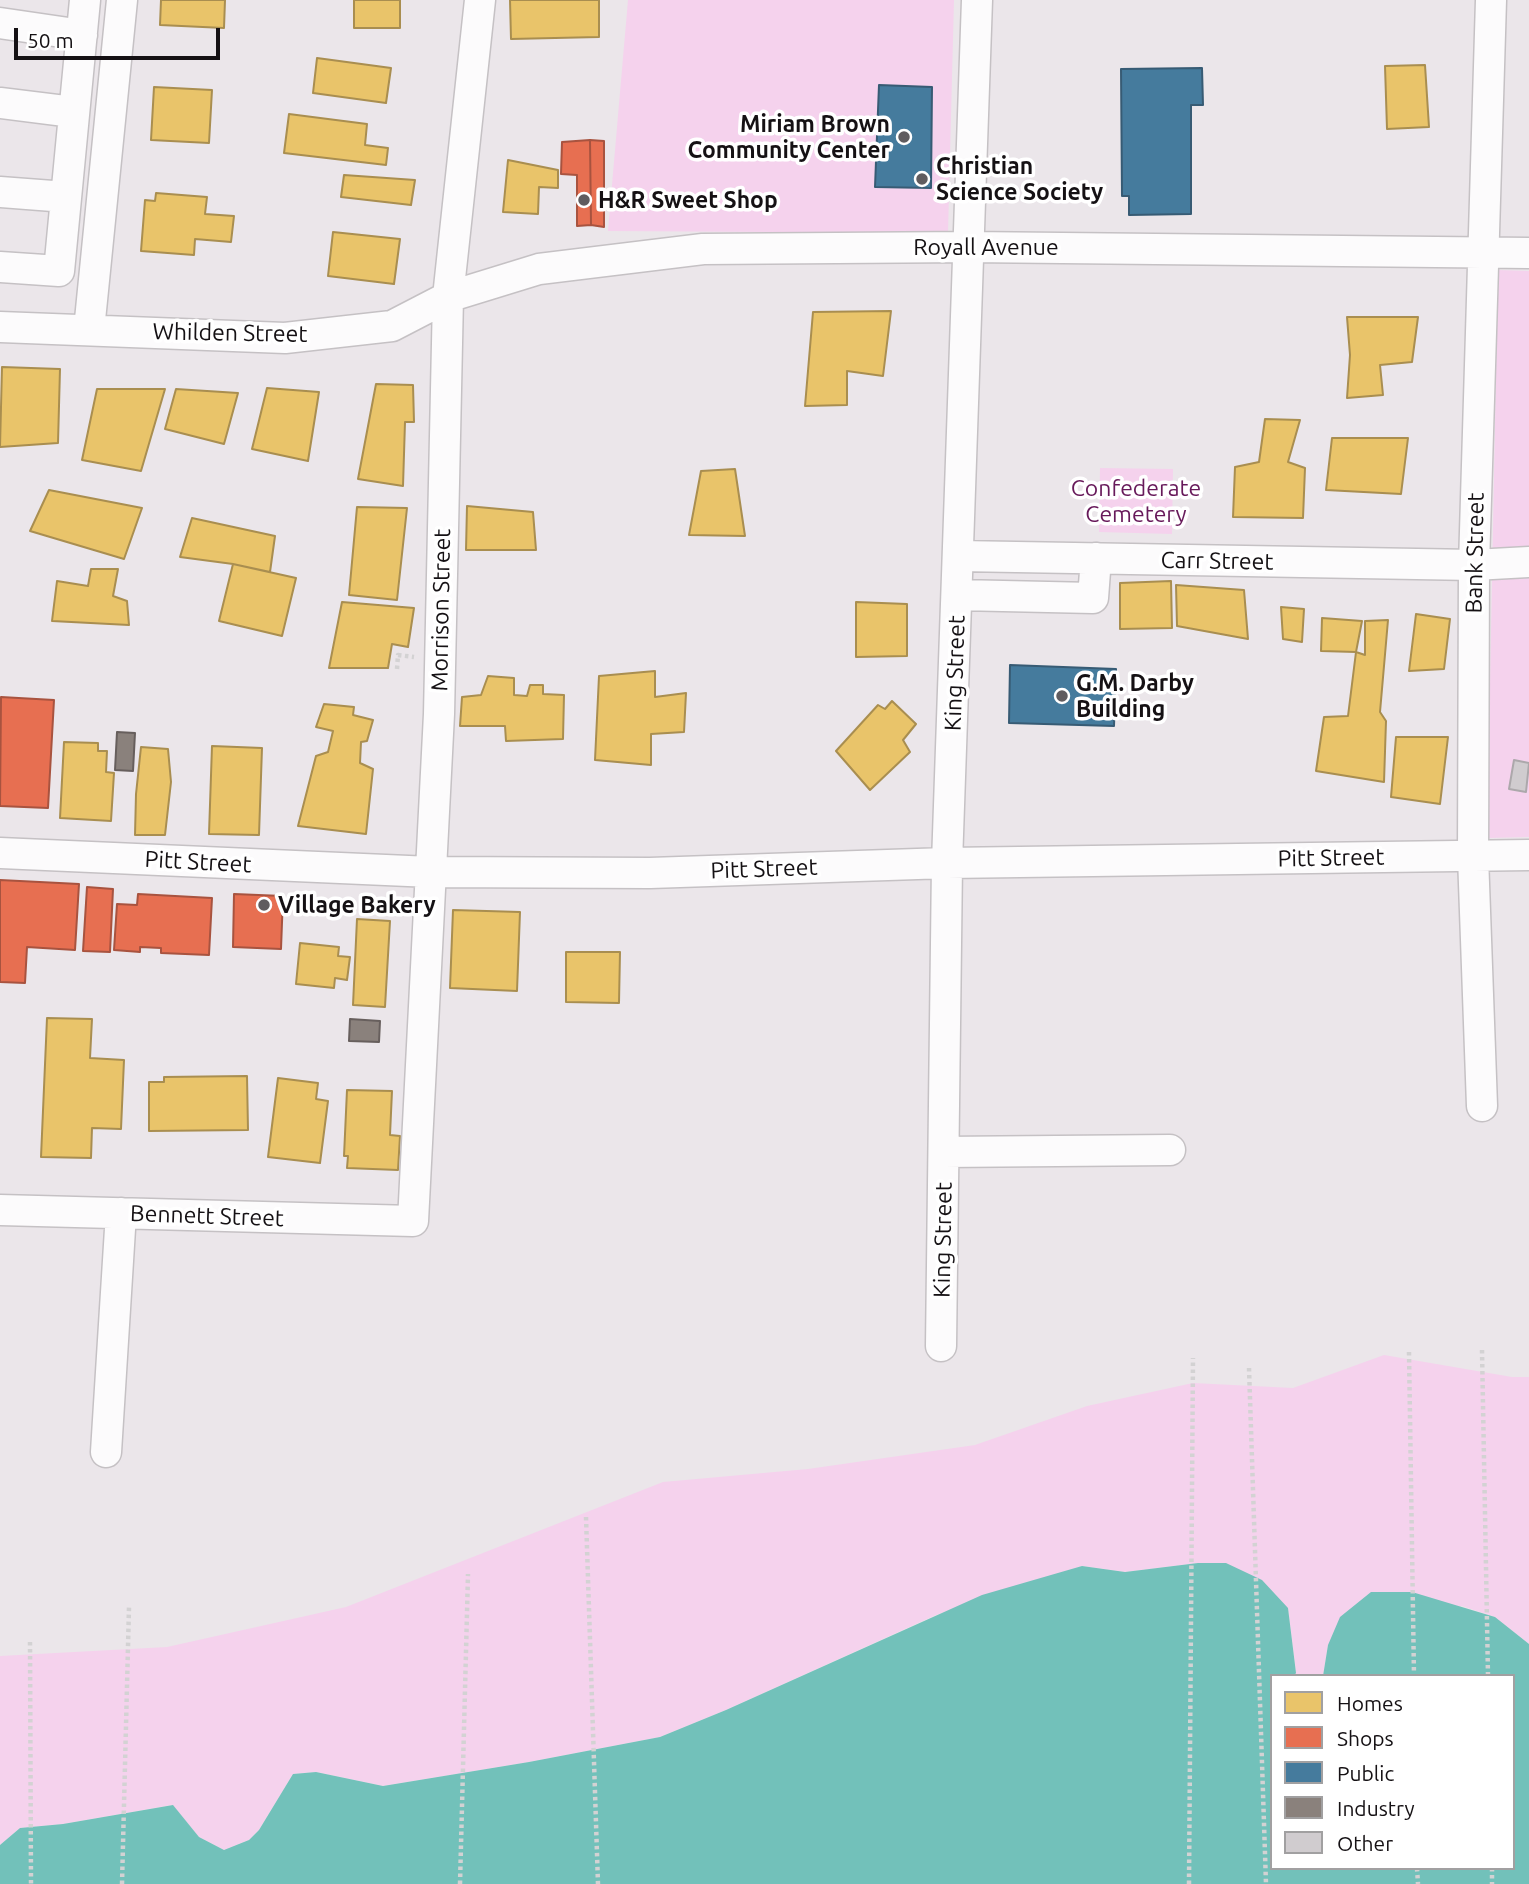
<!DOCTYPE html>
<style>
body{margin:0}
#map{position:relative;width:1529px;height:1884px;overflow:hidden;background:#ebe6ea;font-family:Ubuntu,sans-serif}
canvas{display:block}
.legend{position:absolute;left:1270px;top:1674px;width:245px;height:196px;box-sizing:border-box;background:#fff;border:2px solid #a1a0a1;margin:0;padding:9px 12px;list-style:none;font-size:21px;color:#151114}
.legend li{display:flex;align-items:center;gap:14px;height:35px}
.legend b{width:35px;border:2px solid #a1a0a1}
.scale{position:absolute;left:14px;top:28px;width:206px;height:32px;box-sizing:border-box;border:4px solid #151114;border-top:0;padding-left:9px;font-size:21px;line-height:24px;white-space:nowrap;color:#151114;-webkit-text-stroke:5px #fff;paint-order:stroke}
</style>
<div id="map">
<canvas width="1529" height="1884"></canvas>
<ul class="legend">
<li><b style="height:19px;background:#e9c46a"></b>Homes</li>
<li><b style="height:19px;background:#e76f51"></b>Shops</li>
<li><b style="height:19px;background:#457b9d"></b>Public</li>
<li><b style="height:19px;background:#8a817c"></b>Industry</li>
<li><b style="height:19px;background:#d0cccf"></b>Other</li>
</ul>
<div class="scale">50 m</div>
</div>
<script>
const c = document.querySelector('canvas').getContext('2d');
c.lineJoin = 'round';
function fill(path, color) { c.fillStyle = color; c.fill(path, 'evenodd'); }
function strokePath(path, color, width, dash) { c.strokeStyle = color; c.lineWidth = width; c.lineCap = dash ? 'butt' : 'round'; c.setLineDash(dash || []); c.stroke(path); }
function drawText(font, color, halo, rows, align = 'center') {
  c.font = font + ' Ubuntu,sans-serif'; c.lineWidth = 7; c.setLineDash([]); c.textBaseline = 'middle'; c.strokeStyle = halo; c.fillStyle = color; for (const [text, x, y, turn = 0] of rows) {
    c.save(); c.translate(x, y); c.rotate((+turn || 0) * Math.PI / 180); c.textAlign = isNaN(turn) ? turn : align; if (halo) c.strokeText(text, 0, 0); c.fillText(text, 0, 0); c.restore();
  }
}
fill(new Path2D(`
 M628,0H954L948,233L608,231Z
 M1498,270L1529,271V837L1487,838Z
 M1100,468L1173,469L1172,534L1099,532Z
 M1384,1355L1512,1377H1529V1644L1495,1617L1462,1606L1328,1645L1323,1676H1294L1296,1672L1288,1608L1198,1563L1125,1572L1082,1566L936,1615L726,1710L660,1737L529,1762L383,1786L316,1772L293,1774L259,1830L249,1840L224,1850L199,1837L172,1805L63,1824L20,1828L0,1845V1656L167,1647L346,1607L663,1482L808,1469L975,1445L1087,1406L1193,1383L1293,1388Z`), '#f5d2ed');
fill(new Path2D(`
 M1198,1563H1226L1262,1580L1288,1608L1296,1673L1294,1676H1272V1868H1513V1676H1323L1328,1645L1340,1617L1371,1592H1412L1495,1617L1529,1644V1884H0V1845L20,1828L63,1824L173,1805L199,1837L224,1850L249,1840L259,1830L293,1774L316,1772L383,1786L529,1762L660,1737L726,1710L982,1595L1082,1566L1125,1572Z`), '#72c1ba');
const homes = new Path2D(`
 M161,0H225L224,28L160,25Z
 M354,0H400V28H354Z
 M510,0H599V37L511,39Z
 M317,58L391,68L386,103L313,93Z
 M1425,65L1429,127L1387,129L1385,66Z
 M154,87L212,90L209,143L151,140Z
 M289,114L367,124L365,145L388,148L386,165L284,153Z
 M508,160L558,170V188L539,187L538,214L503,212Z
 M344,175L415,180L411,205L341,197Z
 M156,193L207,197L205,214L234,216L231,242L195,239L194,255L141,251L145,200L155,201Z
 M333,232L400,239L394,284L328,276Z
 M891,311L883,376L847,371V405L805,406L813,312Z
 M1347,317H1418L1412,362L1380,365L1383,395L1347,398L1350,355Z
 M2,367L60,369L58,443L0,447Z
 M376,384L413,385L414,422H405L403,486L358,479Z
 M267,388L319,392L308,461L252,449Z
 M97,389H165L141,471L82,460Z
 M176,389L238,393L224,444L165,429Z
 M1265,419L1300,420L1288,462L1305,468L1303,518L1233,517L1235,467L1259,462Z
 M1332,438H1408L1401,494L1326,490Z
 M735,469L745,536L689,535L701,471Z
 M49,490L142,508L124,559L30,531Z
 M467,506L533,512L536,550H466Z
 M357,507L407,508L397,600L349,595Z
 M192,518L275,536L270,572L233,564L180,557Z
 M233,564L296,578L282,636L219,621Z
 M91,569H118L113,596L127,601L129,625L52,621L57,581L88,586Z
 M1171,581L1172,628L1120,629V583Z
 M1176,585L1244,590L1248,639L1177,626Z
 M342,602L414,608L408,647L392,644L388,668H329Z
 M856,602L907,604V656L856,657Z
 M1281,607L1304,609L1302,642L1283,639Z
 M1416,614L1450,619L1444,669L1409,671Z
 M1322,618L1362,621L1356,652L1321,651Z
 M1388,620L1380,712L1386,721L1384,782L1316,771L1324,717L1348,716L1356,652L1365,655V621Z
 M655,671V697L686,693L684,732L651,734V765L595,760L599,676Z
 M488,676L514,678V695L527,696L530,685H543V694L564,695L563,739L506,741L505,726H460L462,697L481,695Z
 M892,701L916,724L903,740L910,752L870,790L836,751L878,705L885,709Z
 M324,704L354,707L353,715L373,720L367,741L361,742L360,763L373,769L366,834L298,826L316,756L328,752L333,731L316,727Z
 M1396,737H1448L1440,804L1391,797Z
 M64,742L98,743V751H107L106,772L114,773L111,821L60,818Z
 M212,746L262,748L259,835L209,834Z
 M141,747L168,749L171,782L165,835H135L136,794Z
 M453,910L520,912L517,991L450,988Z
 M357,919L390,921L385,1007L353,1005Z
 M300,943L339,947L338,956L350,957L347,980L335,978L334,988L296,984Z
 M566,952H620L619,1003L566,1002Z
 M47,1018L92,1019L90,1058L124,1060L121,1129L92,1128L91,1158L41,1157Z
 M247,1076L248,1130L149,1131V1082H164V1077Z
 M278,1078L318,1083L316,1099L328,1101L320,1163L268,1157Z
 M347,1090L392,1091L390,1135L400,1136L398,1170L347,1168L348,1156H344Z`);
fill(homes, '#e9c46a');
strokePath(homes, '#a98e50', 2);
const shops = new Path2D(`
 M590,140L604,141V227L591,225Z
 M590,140L591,225L577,226V175L561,174L562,142Z
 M1,697L54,700L48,808L0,806Z
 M0,880L79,884L75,950L27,947L25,983L0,982Z
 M87,887L113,889L110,952L83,951Z
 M138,894L212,898L209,955L161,953V948L140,947V952L114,950L117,904L137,905Z
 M234,894L283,896L281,949L233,947Z`);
fill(shops, '#e76f51');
strokePath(shops, '#a8533f', 2);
const public = new Path2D(`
 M1202,68L1203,105H1191V214L1129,215V196H1122L1121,69Z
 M879,85L932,87L931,188L875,187Z
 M1010,665L1116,669L1114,726L1009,723Z`);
fill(public, '#457b9d');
strokePath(public, '#375b74', 2);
const industry = new Path2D(`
 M117,732L135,733L133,771L115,770Z
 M350,1019L380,1021L379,1042L349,1041Z`);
fill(industry, '#8a817c');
strokePath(industry, '#675f5d', 2);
const building = new Path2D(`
 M1514,760L1529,763L1526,792L1509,789Z`);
fill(building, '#d0cccf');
strokePath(building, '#aca8ab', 2);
const minor = new Path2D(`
 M0,23L82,35
 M0,103L73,112
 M0,192L66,197
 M0,267L59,271L85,0
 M0,327L285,338L392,326L448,297L539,269L703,249L969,247L1529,253
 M89,330L122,0
 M959,556L1474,565L1529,562
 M958,595L1093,598L1096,558
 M0,853L431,872L650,873L947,863L1529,855
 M1482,1106L1473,856L1474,565L1491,0
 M944,1152L1170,1150
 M0,1210L413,1221L439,714L448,297L480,0
 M941,1346L947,863L977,0
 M106,1452L121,1213`);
strokePath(minor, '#c5c1c4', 33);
strokePath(new Path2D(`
 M397,669L398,655L414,657
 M1482,1350L1488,1676
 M1409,1352L1414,1676
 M1249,1368L1266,1884
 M586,1517L598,1884
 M30,1642L31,1884
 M1417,1868L1418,1884
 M1492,1868V1884
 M122,1884L129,1607
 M460,1884L468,1574
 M1189,1884L1193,1358`), '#d3d2d3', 4.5, [3.5, 3.5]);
strokePath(minor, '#fcfbfc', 30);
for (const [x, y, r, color] of [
 [904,137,7,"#605c5f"],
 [922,179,7,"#605c5f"],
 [584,200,7,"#605c5f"],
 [1062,696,7,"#605c5f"],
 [264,905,7,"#605c5f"]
]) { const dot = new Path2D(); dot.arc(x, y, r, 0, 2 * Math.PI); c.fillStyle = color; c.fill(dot); strokePath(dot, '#fff', 2.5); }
drawText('bold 23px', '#151114', '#fff', [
 ["Miriam Brown",890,124,"right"],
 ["Community Center",890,150,"right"],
 ["Christian",936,166],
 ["Science Society",936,192],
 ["H&R Sweet Shop",598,200],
 ["G.M. Darby",1076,683],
 ["Building",1076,709],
 ["Village Bakery",278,905]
], 'left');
drawText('23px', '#151114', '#fff', [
 ["Royall Avenue",986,247],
 ["Whilden Street",230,333,1],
 ["Bank Street",1475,553,-89],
 ["Carr Street",1217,561,1],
 ["Morrison Street",441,610,-89],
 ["King Street",955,673,-88],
 ["Pitt Street",1331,858,-1],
 ["Pitt Street",198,862,3],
 ["Pitt Street",764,869,-2],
 ["Bennett Street",207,1216,2],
 ["King Street",943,1240,-89]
]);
drawText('23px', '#67195a', '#fff', [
 ["Confederate",1136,488],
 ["Cemetery",1136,514]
]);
</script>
